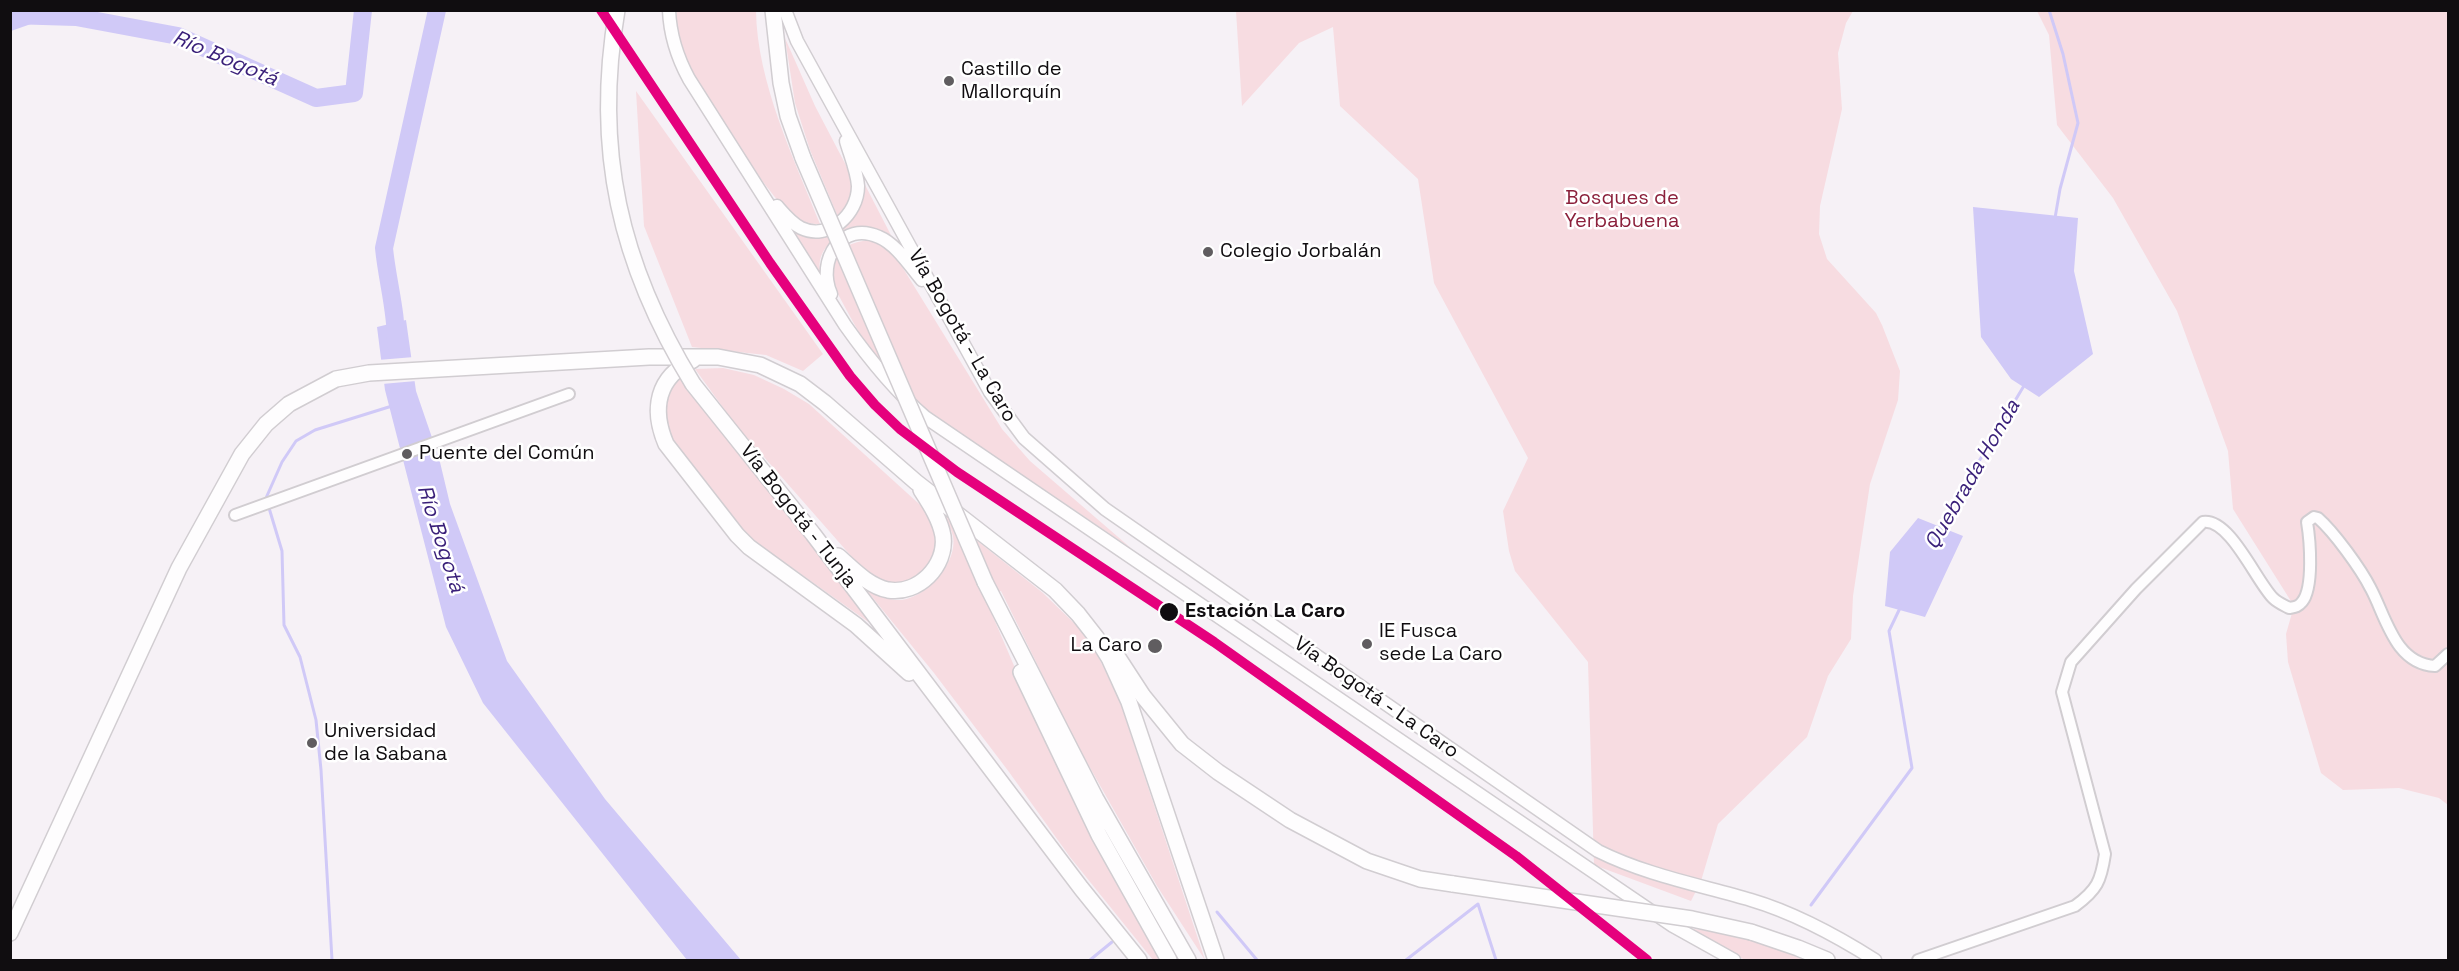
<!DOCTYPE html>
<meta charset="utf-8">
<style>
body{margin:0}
#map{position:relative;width:2459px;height:971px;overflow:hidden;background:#f6f1f6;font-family:"Space Grotesk",sans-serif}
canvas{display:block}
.frame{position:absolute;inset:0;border:12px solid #100d10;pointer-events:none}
</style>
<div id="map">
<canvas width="2459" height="971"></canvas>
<div class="frame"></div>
</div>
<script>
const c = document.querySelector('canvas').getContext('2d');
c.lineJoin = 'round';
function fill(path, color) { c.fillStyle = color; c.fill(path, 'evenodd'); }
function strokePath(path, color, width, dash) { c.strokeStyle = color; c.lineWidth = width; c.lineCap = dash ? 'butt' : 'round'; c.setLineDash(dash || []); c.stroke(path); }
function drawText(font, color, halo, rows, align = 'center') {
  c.font = font + ' "Space Grotesk",sans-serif'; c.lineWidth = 5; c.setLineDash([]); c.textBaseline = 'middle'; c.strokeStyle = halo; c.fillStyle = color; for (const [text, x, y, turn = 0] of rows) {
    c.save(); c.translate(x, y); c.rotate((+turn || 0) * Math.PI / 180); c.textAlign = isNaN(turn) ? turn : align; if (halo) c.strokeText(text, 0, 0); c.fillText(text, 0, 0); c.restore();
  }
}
fill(new Path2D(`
 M677,11H756C757,82 794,159 820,224C810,224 802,223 794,217C767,196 688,75 680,43C677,33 677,21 677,11Z
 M1236,11H1853L1846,23L1838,53L1842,109L1820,206L1819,234L1827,259L1876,313L1882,325L1900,371L1898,400L1870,484L1853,596L1851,639L1828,676L1807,737L1718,824L1701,881L1691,901L1594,865L1588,662L1515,571L1509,551L1503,511L1528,458L1434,283L1418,179L1340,106L1333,27L1299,43L1242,106Z
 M2037,11H2448V805L2439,798L2399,788L2343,790L2321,773L2288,662L2286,634L2294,606L2233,509L2228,451L2177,311L2113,198L2057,125L2049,35Z
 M785,38L815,106L849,171L852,193L848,207L838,217L810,150L795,103Z
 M636,91L823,354L803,371L766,355L692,347L644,226Z
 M862,179L895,243C889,236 882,230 872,228C852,225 825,239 820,260C819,265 820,270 820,274L791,231C831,247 867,222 862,179Z
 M869,240L883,244L898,260L1002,429L1030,461L1132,549C1083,516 1033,482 984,449C952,427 916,407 890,377C869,353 854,324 839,296C821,264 834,244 869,240Z
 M723,368L754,375L784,389L809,404L928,512C932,521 936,528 936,538C938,566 910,590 883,582C877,581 871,576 866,573L735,424L695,369Z
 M680,374L888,636L756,542L742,530L669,438L663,402Z
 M941,512L1043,593L1077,626L1097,654L1120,702L1205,960L1157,886L1076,743L1001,591L985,598L1042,731L1119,887L1162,960H1153L1070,857L1009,772L934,673L859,581C870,589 882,599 896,600C923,602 958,564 953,537C952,529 945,519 941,512Z
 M1686,928C1728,933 1769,941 1807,960H1745Z`), '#f7dce1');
fill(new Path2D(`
 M11,10H68V11L11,31Z
 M1973,207L2078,218L2074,271L2093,354L2039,397L2011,379L1981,337Z
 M406,320L416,391L439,458L450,504L507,661L605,799L741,960H687L483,703L446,627L385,390L377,327Z
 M1918,518L1963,536L1925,617L1885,606L1890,552Z`), '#d0c9f7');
fill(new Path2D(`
 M414,357L416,381L382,384L378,360Z`), '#f6f1f6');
strokePath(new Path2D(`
 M2049,10L2063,54L2078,123L2060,189L2055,218
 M1938,530L2025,384
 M1811,905L1912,768L1889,631L1901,606
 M1217,912L1257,960
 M332,960L321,770L316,720L300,657L284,625L282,551L266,498L282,462L296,441L315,430L392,406
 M1090,960L1112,942
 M1406,960L1478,904L1496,960`), '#d0c9f7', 3);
strokePath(new Path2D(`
 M10,15L76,17L178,36L316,98L354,93L363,10
 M396,345C397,313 387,280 384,248L437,10`), '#d0c9f7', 18);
const minor = new Path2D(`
 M235,515L569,394
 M1918,960L2075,906C2097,890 2101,881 2105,854L2062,692L2071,662L2136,589L2203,522C2230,518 2256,581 2273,598C2278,603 2284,605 2289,608C2295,607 2298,607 2302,602C2314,588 2310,540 2307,522L2314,517L2318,518C2334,532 2361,569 2371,589C2386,617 2395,664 2435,666L2448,654`);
const major = new Path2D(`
 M669,10C670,35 677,57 689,79L845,325C869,359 894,390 925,417L1673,926L1734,960
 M785,10L797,41L990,392L1024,438L1105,509L1598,851C1646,875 1700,885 1751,900C1795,913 1837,936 1875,960
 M777,206C784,214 791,223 801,228C828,241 858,215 858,186C857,171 850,155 846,141
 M831,294C816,260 842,220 879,237C896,244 910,266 922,280`);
const highway = new Path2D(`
 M773,10L781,83L788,116L803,158
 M693,360C657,377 651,409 666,444L737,535L749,547L856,625L909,673
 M693,384L813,534L1081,888L1139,960
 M838,556C852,568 868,586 888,590C918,595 947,566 943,536C940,519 930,504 921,490
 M985,582L1096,799L1188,960
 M1115,653L1143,696L1182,744L1218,772L1290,820L1367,861L1420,879L1453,884
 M1021,672L1099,835L1169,960
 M1751,932L1798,948L1827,960
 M10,933L179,568L242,454L266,424L289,404L336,379L369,373L649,357H718L760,365L800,384L825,403L916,482L1055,590L1078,614L1096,637L1109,658L1129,702L1216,960`);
strokePath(minor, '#d1cdd1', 14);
strokePath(major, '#d1cdd1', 15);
strokePath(highway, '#d1cdd1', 18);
strokePath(minor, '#fefdfe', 10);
strokePath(major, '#fefdfe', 12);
strokePath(highway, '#fefdfe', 15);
const highwayBridge = new Path2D(`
 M617,10C593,149 620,265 693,384
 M803,158L985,582
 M1453,884L1692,919L1751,932`);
strokePath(highwayBridge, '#d1cdd1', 18, []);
strokePath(highwayBridge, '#fefdfe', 15);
strokePath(new Path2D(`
 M601,10L770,263L850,376L875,405L900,429L957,472L1214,642L1516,856L1647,960`), '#e5007d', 10);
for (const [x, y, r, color] of [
 [949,81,6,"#605d60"],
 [1208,252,6,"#605d60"],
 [407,454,6,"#605d60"],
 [1169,612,10,"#100d10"],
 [1367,644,6,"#605d60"],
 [1155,646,8,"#605d60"],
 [312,743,6,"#605d60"]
]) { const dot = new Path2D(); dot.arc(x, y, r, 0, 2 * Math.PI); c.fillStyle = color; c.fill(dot); strokePath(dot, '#fff', 2); }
drawText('20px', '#100d10', '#fff', [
 ["Castillo de",961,70],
 ["Mallorquín",961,93],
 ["Colegio Jorbalán",1220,252],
 ["Puente del Común",419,454],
 ["IE Fusca",1379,632],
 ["sede La Caro",1379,655],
 ["La Caro",1142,646,"right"],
 ["Universidad",324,732],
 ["de la Sabana",324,755]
], 'left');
drawText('20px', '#8b203b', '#fff', [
 ["Bosques de",1622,199],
 ["Yerbabuena",1622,222]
]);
drawText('20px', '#100d10', '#fff', [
 ["Vía Bogotá - La Caro",962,336,60],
 ["Vía Bogotá - Tunja",798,516,52],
 ["Vía Bogotá - La Caro",1376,698,35]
]);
drawText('bold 20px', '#100d10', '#fff', [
 ["Estación La Caro",1185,612]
], 'left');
drawText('italic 21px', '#391f79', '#fff', [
 ["Río Bogotá",225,59,23],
 ["Quebrada Honda",1973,475,-60],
 ["Río Bogotá",440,539,72]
]);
</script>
